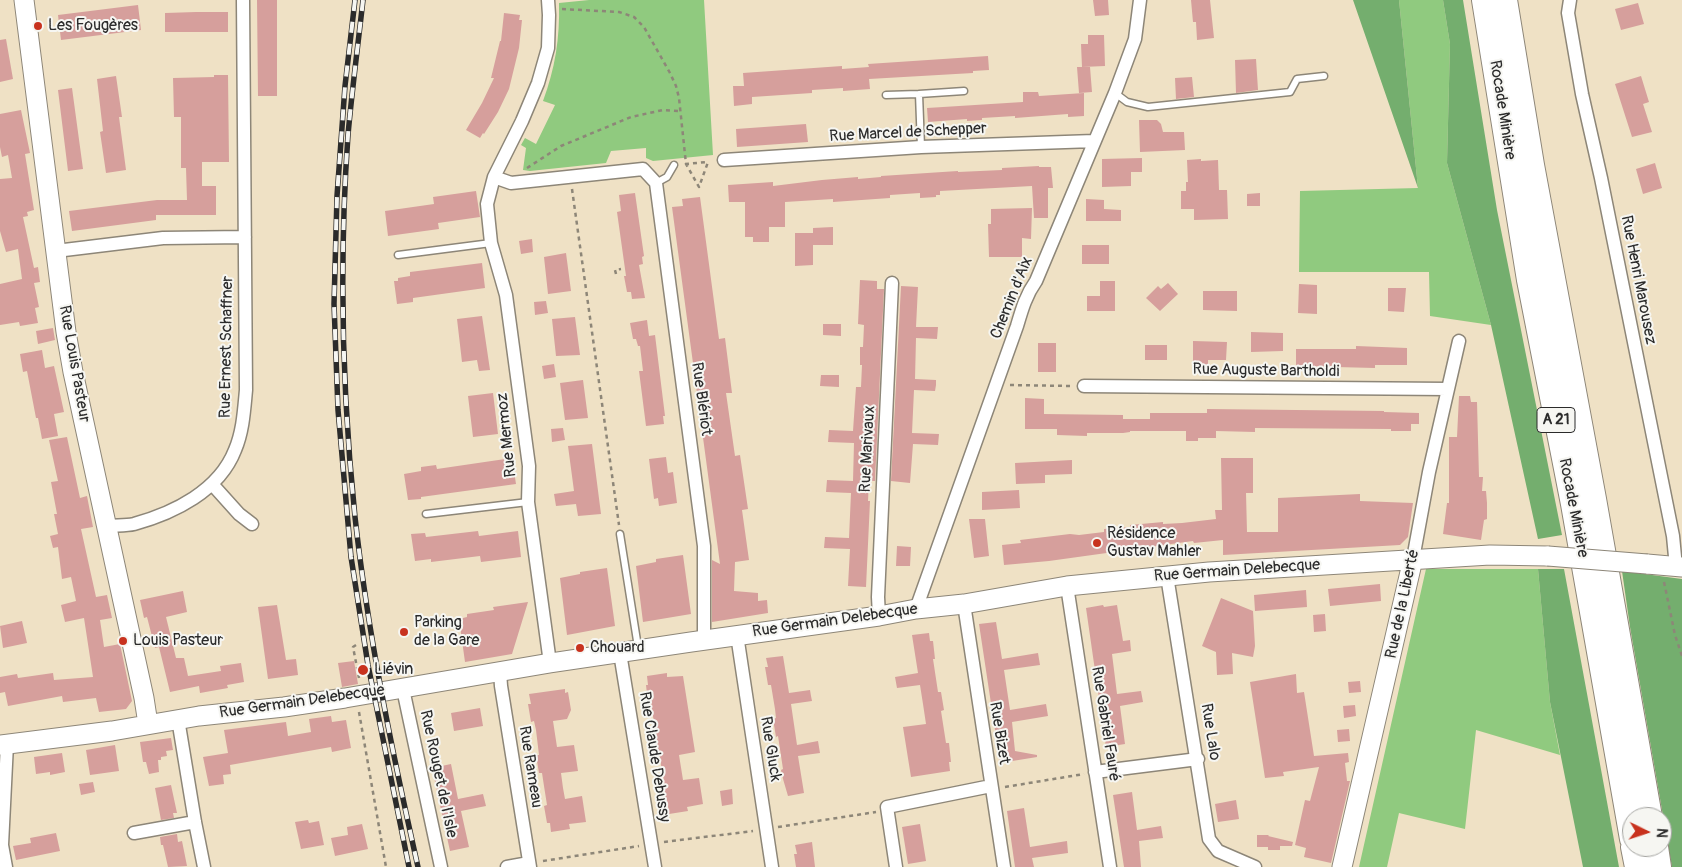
<!DOCTYPE html>
<meta charset="utf-8">
<style>
body{margin:0}
#map{position:relative;width:1682px;height:867px;overflow:hidden;background:#efe1c5;font-family:Pangolin,sans-serif}
canvas{display:block}
.north{position:absolute;left:1622px;top:807px;width:50px;height:50px;box-sizing:border-box;background:#f6f6f2;border:1px solid #a5a5a2;border-radius:50%;rotate:94deg;font-size:14px;font-weight:700;line-height:20px;text-align:center;color:#2b2b2b}
.north::after{content:'';display:block;margin:auto;width:18px;height:22px;background:#c8321e;clip-path:polygon(50% 0,100% 100%,50% 72%,0 100%)}
</style>
<div id="map">
<canvas width="1682" height="867"></canvas>
<div class="north">N</div>
</div>
<script>
const c = document.querySelector('canvas').getContext('2d');
c.lineJoin = 'round';
function fill(path, color) { c.fillStyle = color; c.fill(path, 'evenodd'); }
function strokePath(path, color, width, dash) { c.strokeStyle = color; c.lineWidth = width; c.lineCap = dash ? 'butt' : 'round'; c.setLineDash(dash || []); c.stroke(path); }
function drawText(font, color, halo, rows, align = 'center') {
  c.font = font + ' Pangolin,sans-serif'; c.lineWidth = 4; c.setLineDash([]); c.textBaseline = 'middle'; c.strokeStyle = halo; c.fillStyle = color; for (const [text, x, y, turn = 0] of rows) {
    c.save(); c.translate(x, y); c.rotate((+turn || 0) * Math.PI / 180); c.textAlign = isNaN(turn) ? turn : align; if (halo) c.strokeText(text, 0, 0); c.fillText(text, 0, 0); c.restore();
  }
}
fill(new Path2D(`
 M589,0H704L713,155L653,161L646,158V148L611,151L606,163L530,171L523,170L526,148L521,145L525,138L536,144L555,105L543,101C555,69 560,38 559,3Z
 M1399,0H1443L1450,44L1447,163L1491,325L1430,316L1429,272H1299L1300,191L1418,188Z
 M1426,569H1538L1550,702L1560,755L1476,730L1465,829L1399,813L1387,867H1359Z`), '#90ca7f');
fill(new Path2D(`
 M1353,0H1399L1418,188Z
 M1443,0H1463L1497,210L1562,535L1538,539L1491,325L1447,163L1450,44Z
 M1538,569H1564L1619,867H1583L1550,702Z
 M1622,571L1682,579V867H1672L1630,627Z`), '#74ae6e');
fill(new Path2D(`
 M257,0H277V96H258Z
 M1093,0H1108L1109,15L1095,16Z
 M1191,0H1210L1214,38L1197,40L1196,22H1193Z
 M1638,3L1644,24L1621,30L1615,9Z
 M138,5L141,30L61,40L58,15Z
 M196,12H228V32H165V13Z
 M504,13L520,15L519,20H522L519,48L509,89L498,112L484,134L483,133L480,138L466,130L482,103L494,78H491L500,41H501Z
 M1088,35H1104L1105,66L1082,67L1081,44H1088Z
 M6,39L13,79L0,82V40Z
 M988,56L989,70L973,71V73L869,79L870,89L843,91V88L812,90V93L752,97V104L734,106L733,86H744L743,73L842,66V69L869,67L868,64Z
 M1256,59L1258,90L1236,93L1235,60Z
 M1077,67H1090L1092,92L1079,93Z
 M214,75H228L229,162H202V186H216V215H156V220L72,231L69,211L157,200H187L186,168H181V117H174L173,78L214,77Z
 M116,76L122,117H119L126,170L106,173L100,132L103,131L97,79Z
 M1641,76L1649,102L1643,104L1652,132L1632,137L1615,84Z
 M1192,77L1194,97L1176,99L1175,78Z
 M72,88L83,169L68,171L58,90Z
 M1023,92H1038L1039,96L1084,93V116L1068,117V114L1015,118V116L982,118V120L967,121V119L928,122L927,108L1023,102Z
 M21,110L30,153L25,154L34,210L27,212L28,216L23,217L34,268L38,267L40,282L34,283L39,307L35,308L38,323L20,326L19,322L0,325V284L22,279L18,249L6,252L0,231V179L12,178L8,155L2,157L0,147V114Z
 M1139,120H1157L1161,124L1163,132H1184L1185,150L1140,152Z
 M806,124L808,142L737,147L736,129Z
 M1142,158V172H1131V186L1102,187V159Z
 M1201,159V161L1218,160L1219,190H1227L1228,219L1194,220V209H1181V191H1186V182H1188L1187,160Z
 M1655,163L1662,188L1643,194L1636,169Z
 M1039,166V167H1051L1053,188H1048V218H1034L1032,186L940,191V195H936V197L920,198V193L890,195V198L833,202V199L785,202V227H769V242H753V237H745V202H729L728,185L773,182V186L822,180L858,177V179L881,177V176L958,171V172L1002,170V168Z
 M476,191L480,217L438,223L439,229L388,236L385,211L434,204L433,197Z
 M635,193L644,256L642,257L643,264L639,265L645,298L632,299L631,292H627L624,276H626L617,212L621,211L619,195Z
 M1260,193V206H1247V194Z
 M700,197L719,339L725,338L732,393H726L735,456L740,455L748,509L742,510L749,560L735,562L734,591L758,593V601L767,600L768,613L712,622V560L720,564L672,207L683,206L682,199Z
 M1086,199L1104,200V209L1121,210V221H1086Z
 M1032,208L1031,239L1022,238V257H989L988,224H991V209Z
 M833,227V245H813V265L795,266V233H813V228Z
 M532,239L533,252L521,254L519,241Z
 M1082,245H1109V264H1082Z
 M566,253L571,291L548,294L544,257Z
 M482,263L485,288L413,298V302L397,304L394,281H398V278L410,276V272Z
 M860,280L877,281V289H884L875,481H869L868,501H870L866,587L848,586L850,549L824,548L825,537L849,538L851,493L826,492L827,480L853,481L854,443L828,442L829,430L853,431L856,387H861L862,365H860V347H863L864,325L858,324Z
 M1100,281H1115V311H1087V296H1100Z
 M1168,283L1178,294L1160,311L1146,298L1158,286L1161,289Z
 M1299,284L1317,285V314L1298,313Z
 M901,286L918,287L916,327H938L937,339L916,338L915,379L936,380V385L935,391L914,390L912,433L939,434L938,445L913,444L910,483L891,481Z
 M1388,288H1406L1404,312L1388,311Z
 M1203,291H1237V311L1203,310Z
 M546,301L548,313L535,315L534,302Z
 M482,316L490,370L479,371L477,360L462,362L457,319Z
 M575,317L580,355L556,356L552,319Z
 M647,320L649,336L655,335L665,416H663L664,424L646,426L639,371H643L640,346H638L636,339H633L630,323Z
 M823,324H841V336L823,335Z
 M53,328L55,340L38,344L36,331Z
 M1251,332L1283,333V351L1251,352Z
 M1193,341L1227,342L1226,360H1208V366H1193Z
 M1038,343H1056V372H1038Z
 M1145,345H1167V360H1145Z
 M1356,346L1407,348V365H1375V368L1296,366V349H1356Z
 M42,350L45,368L54,366L64,412L54,414L58,436L42,439L38,418H36L27,371L23,372L20,354Z
 M554,364L556,377L544,379L542,366Z
 M821,375H839V387L820,386Z
 M583,380L588,418L565,420L560,383Z
 M493,393L498,434L473,437L468,396Z
 M1459,396H1470L1471,402H1477L1479,477H1483L1482,491H1486L1487,503V519L1484,520L1481,540L1443,534L1447,503H1449V437H1457Z
 M1025,398L1044,399V414L1123,415V419H1150V413H1207V409L1384,411V412L1419,413V424H1411V431H1391V429L1255,428V432L1216,431V438H1198V441H1186V431H1130V432L1123,433H1087V436L1057,435V429H1025Z
 M563,428L565,440L552,442L551,429Z
 M67,437L80,498L87,496L93,527L81,529L96,597L107,595L112,618L100,620L104,647L120,644L132,701L126,709L99,712L96,698L63,702L62,696L8,706L5,692L0,693V677L17,674L18,678L53,673L54,680L93,677L84,618L65,622L61,605L76,601L71,577L62,579L58,547L53,548L50,536L58,534L54,514H57L51,482L58,481L49,440Z
 M592,444L601,514L578,516L576,504L556,506L554,494L574,491L568,446Z
 M666,457L668,473L673,472L677,503L659,506L658,498L654,499L649,459Z
 M512,458L516,484L421,497V499L408,500L404,474L421,471V467L436,465L437,469Z
 M1221,458H1253V493H1246L1247,532H1278V498L1360,494V501L1413,503L1408,537L1400,545L1223,555V540L1194,543L1193,541L1049,561L1004,565L1002,545L1021,543L1020,540L1070,534L1079,535L1104,532V529L1130,527V525L1163,522V524L1182,523L1216,519L1215,510H1222Z
 M1072,460V474L1045,475V483L1016,484L1015,463Z
 M1019,490L1020,508L982,510V492Z
 M969,519H985L989,556L974,558Z
 M478,531L479,536L518,531L521,557L481,562L480,556L431,562V559L415,561L411,534L425,533L426,537Z
 M897,546L911,547L910,566H896Z
 M683,555L691,614L643,622L636,566L656,562V559Z
 M607,568L615,626L567,635L560,578L580,574V572Z
 M1380,584L1381,601L1330,606L1328,589Z
 M1306,590L1307,607L1255,611L1254,595Z
 M183,591L187,612L166,617L176,658H184L188,676L221,671L220,666L241,663L244,682L227,685L228,688L200,693L199,686L170,692L159,647L155,648L147,617L144,618L140,600Z
 M1221,598L1253,611L1255,646L1253,657L1232,653L1233,674L1217,675L1216,652L1202,646Z
 M528,602L512,654L465,662L459,619L467,617V614L494,610L493,607Z
 M277,605L286,660L296,659L298,675L268,679L258,607Z
 M1103,605L1104,607L1117,605L1123,641L1130,640L1131,651L1112,654L1117,694L1141,691L1143,702L1120,706L1125,744L1106,747L1086,608Z
 M1325,614L1326,631L1314,632L1313,615Z
 M22,621L27,643L3,648L0,626Z
 M996,622L1002,659L1038,653L1040,665L1004,670L1010,710L1046,704L1048,716L1012,722L1015,751L1037,755V757L1000,763L979,624Z
 M929,633L930,641H933L935,659H933L938,692H941L944,710L941,711L946,743H949L951,762H949L950,771L911,777L903,727L926,724L923,704L920,685L897,688L895,677L918,673L912,635Z
 M783,656L789,693L810,690L811,696L812,701L791,704L797,745L818,741L820,753L798,756L804,793L788,796L783,779L781,770L783,769L778,736L776,737L773,719L776,718L775,709L771,685H768L765,667H768L766,658Z
 M354,661L358,684L342,687L338,663Z
 M667,673V677L683,676L695,752L679,755L683,780L699,778L703,804L687,807L688,811L669,814L668,806H665L662,788L665,787L659,754L657,755L654,737L656,736L651,703H648L646,685H648L647,676Z
 M1296,674L1297,693L1304,692L1314,756L1348,753L1349,762L1345,763L1347,781H1350L1331,863L1304,857L1306,848L1295,845L1305,800L1310,801L1319,767L1283,772L1284,776L1265,778L1250,682Z
 M1360,681L1361,692L1349,693L1348,682Z
 M565,689V693L568,692L571,710L567,719L553,721L557,747L574,745L578,771L561,773L563,788L565,799L582,796L586,822L569,824L570,829L551,832L550,823H547L544,806L547,805L544,786L542,773H539L536,755H539L536,730L534,721L531,722L528,704H531L529,694Z
 M1355,705L1356,716L1344,718L1343,706Z
 M480,708L483,726L454,731L451,713Z
 M331,716L332,722L346,720L351,748L332,752L331,747L230,765L231,774L223,775L224,784L209,786L203,757L228,753L224,730L286,722L288,736L311,732L309,719Z
 M1349,729L1350,741L1338,742L1337,730Z
 M171,738L173,750L166,751L167,756L161,757V760H158L159,772L149,774L146,762H143L140,742Z
 M115,745L119,771L90,775L86,750Z
 M62,753L65,772L50,775V772L36,774L34,757Z
 M451,764L458,799L483,794L486,806L461,811L469,847L450,851L432,768Z
 M93,782L95,792L81,795L79,784Z
 M171,785L177,813H173L174,818L161,820L155,788Z
 M732,789L733,804L722,806L720,791Z
 M1132,792L1137,830L1161,826L1163,838L1139,841L1141,867H1124L1113,795Z
 M1236,800L1239,819L1218,822L1215,804Z
 M1024,808L1030,847L1067,841L1068,853L1032,858L1034,867H1015L1007,811Z
 M308,820L309,823L319,821L324,845L301,849L295,822Z
 M362,824L368,849L335,856L331,838L348,835L347,827Z
 M920,824L926,861L908,864L902,827Z
 M56,833L60,851L16,860L13,846L31,843L30,838Z
 M177,834L178,842L182,841L187,866L168,867L163,845H161L160,837Z
 M1257,835H1269L1268,836L1293,842L1292,846H1280V850H1268V847H1257Z
 M812,842L815,867H796L794,854H797L795,845Z`), '#d69f9c');
const lane = new Path2D(`
 M1115,93L1127,102L1148,107L1290,92L1297,79L1324,76
 M886,95L919,94
 M921,147L919,94L964,91
 M656,183L667,177L674,165
 M398,255L491,243
 M426,514L528,502
 M620,534L638,647`);
const street = new Path2D(`
 M548,0L549,15L548,48L538,83L522,121L494,177L487,204L491,243L506,295L529,466L528,502L550,663
 M1570,0L1568,13L1582,94L1601,178L1673,536L1676,567
 M724,160L921,147L1094,141
 M494,177L511,183L643,169L656,183L704,546V640
 M56,251L163,238L245,237
 M1084,386L1448,389
 M212,484L239,514L252,524
 M107,526C116,525 126,526 134,524C174,513 219,491 235,450C243,431 244,411 246,390L243,0
 M1413,559L1429,472L1459,341
 M1167,576L1209,839L1218,851L1255,867
 M1067,586L1110,867
 M964,604L1004,867
 M916,609L1017,326C1022,309 1026,295 1036,281L1115,93L1135,39L1140,0
 M879,616L878,597L892,283
 M737,635L772,867
 M620,653L655,867
 M500,672L501,686L530,867
 M403,689L441,867
 M178,719L195,822L204,867
 M1095,772L1198,759
 M134,833L195,822
 M6,867L2,845L7,744
 M507,867L529,863
 M896,867L887,807L991,786`);
const secondary = new Path2D(`
 M24,0L66,332L73,372L144,698L148,724
 M1647,564L1682,567
 M0,745L112,731L199,716L284,707L345,698L550,663L691,642L879,616L916,609L964,604L1067,586L1209,572L1490,555L1548,556
 M1342,867L1413,559`);
const highway = new Path2D(`
 M1484,0L1529,280L1573,504L1632,839
 M1505,0L1532,165L1594,499L1650,817
 M1633,847L1637,867
 M1656,847L1659,867`);
strokePath(lane, '#8d8678', 9);
strokePath(street, '#8d8678', 15);
strokePath(secondary, '#8d8678', 21);
strokePath(highway, '#8d8678', 26);
strokePath(new Path2D(`
 M562,9L619,12L634,17L644,27L670,73L676,86L679,98L686,164L699,187L708,162
 M685,164L707,162
 M527,168L561,146L631,117L663,110L680,111
 M572,189L619,525
 M616,274L615,270L621,269
 M1010,385L1072,386
 M1664,582L1675,635L1682,656
 M356,645L353,647L359,678
 M359,712L386,867
 M1005,787L1084,774
 M778,827L876,812
 M664,842L753,831
 M543,861L639,846`), '#8d8678', 2.5, [4, 4]);
strokePath(lane, '#fff', 6);
strokePath(street, '#fff', 12);
strokePath(secondary, '#fff', 19);
strokePath(highway, '#fff', 24);
const rail = new Path2D(`
 M355,0L345,86L337,196L334,304L338,410L351,557L368,665L409,867
 M363,0C358,45 352,90 348,135C339,262 342,391 355,517C368,635 392,751 418,867`);
strokePath(rail, '#2b2b2b', 5.5);
strokePath(rail, '#f6f6f2', 4, [11]);
const secondaryBridge = new Path2D(`
 M1548,556L1647,564`);
strokePath(secondaryBridge, '#8d8678', 21, []);
strokePath(secondaryBridge, '#fff', 19);
for (const [x, y, r, color] of [
 [38,26,5,"#c8321e"],
 [1097,543,5,"#c8321e"],
 [404,632,5,"#c8321e"],
 [123,641,5,"#c8321e"],
 [580,648,5,"#c8321e"],
 [363,670,6,"#c8321e"]
]) { const dot = new Path2D(); dot.arc(x, y, r, 0, 2 * Math.PI); c.fillStyle = color; c.fill(dot); strokePath(dot, '#f6f6f2', 2); }
for (const [x, y, w] of [
 [1556,420,38]
]) { const box = new Path2D(); box.roundRect(x - w / 2, y - 12.5, w, 25, 4); c.fillStyle = '#f6f6f2'; c.fill(box); strokePath(box, '#2b2b2b', 1); }
drawText('bold 15px', '#2b2b2b', null, [
 ["A 21",1556,420]
]);
drawText('16px', '#2b2b2b', '#f6f6f2', [
 ["Les Fougères",48,26],
 ["Résidence",1107,534],
 ["Gustav Mahler",1107,552],
 ["Parking",414,623],
 ["de la Gare",414,641],
 ["Louis Pasteur",133,641],
 ["Chouard",590,648],
 ["Liévin",374,670]
], 'left');
drawText('16px', '#2b2b2b', '#f6f6f2', [
 ["Rocade Minière",1502,110,81],
 ["Rue Marcel de Schepper",908,133,-3],
 ["Rue Henri Marousez",1638,280,79],
 ["Chemin d'Aix",1012,298,-68],
 ["Rue Ernest Schaffner",227,347,-89],
 ["Rue Louis Pasteur",74,364,80],
 ["Rue Auguste Bartholdi",1266,371,1],
 ["Rue Blériot",701,399,82],
 ["Rue Mermoz",507,435,-96],
 ["Rue Marivaux",868,449,-87],
 ["Rocade Minière",1573,508,79],
 ["Rue Germain Delebecque",1237,571,-4],
 ["Rue de la Liberté",1403,604,-78],
 ["Rue Germain Delebecque",835,621,-8],
 ["Rue Germain Delebecque",302,702,-8],
 ["Rue Gabriel Fauré",1105,724,81],
 ["Rue Lalo",1210,732,81],
 ["Rue Bizet",999,733,81],
 ["Rue Gluck",770,749,81],
 ["Rue Claude Debussy",654,757,81],
 ["Rue Rameau",530,767,81],
 ["Rue Rouget de l'Isle",438,774,78]
]);
</script>
